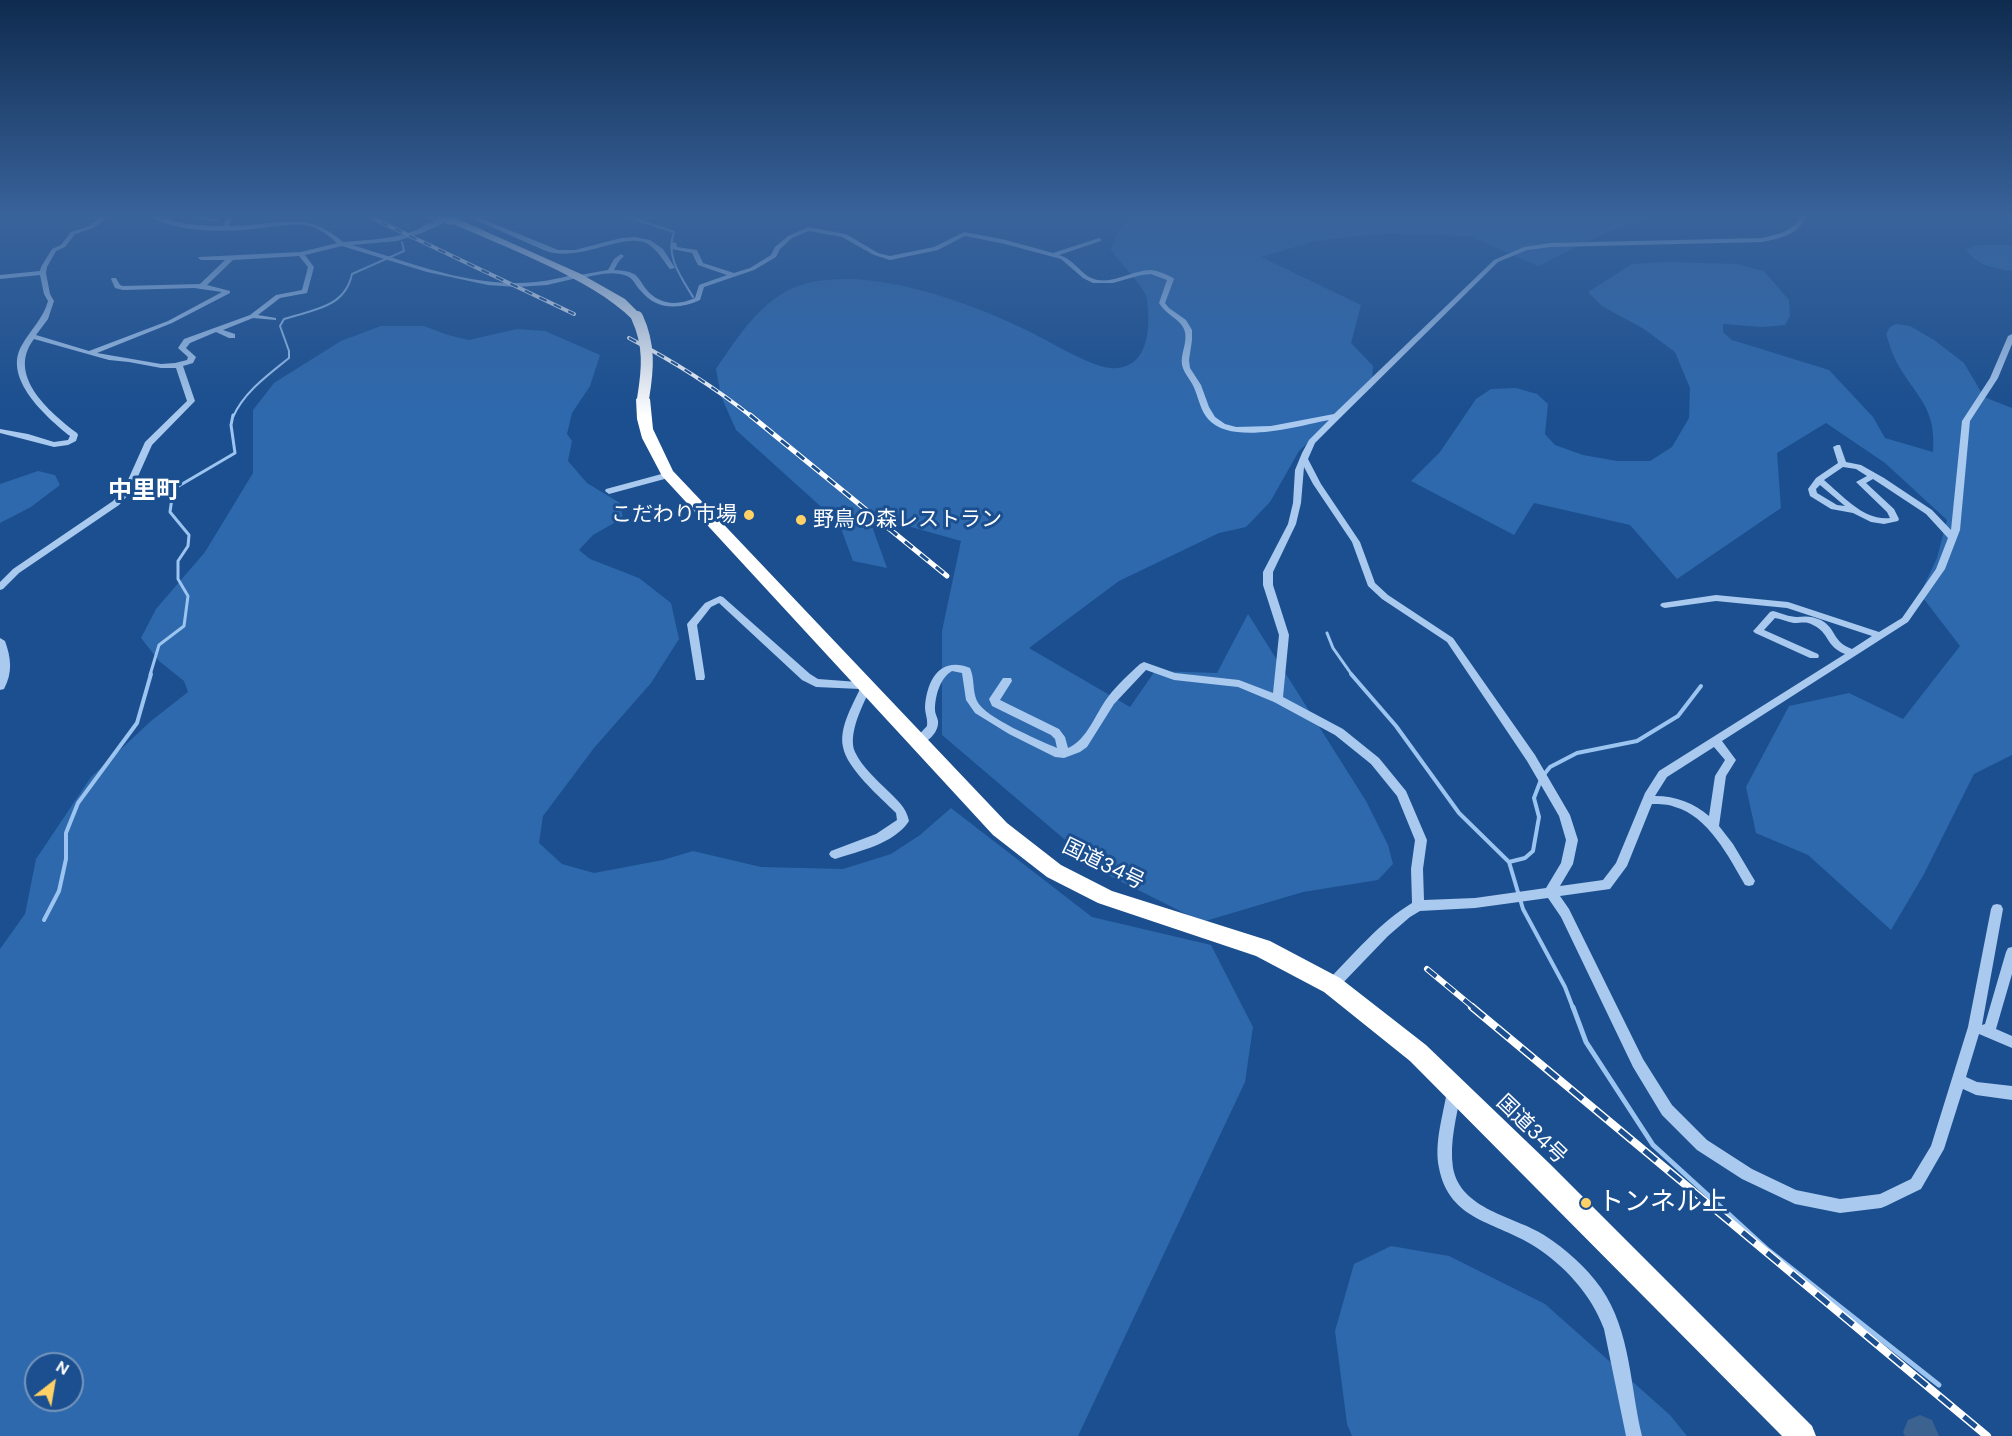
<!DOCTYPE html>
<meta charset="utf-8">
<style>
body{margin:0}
#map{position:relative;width:2012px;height:1436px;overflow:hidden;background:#1b4f8f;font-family:"DM Sans",sans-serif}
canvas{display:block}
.north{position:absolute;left:24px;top:1352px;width:60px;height:60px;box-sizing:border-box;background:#1b4f8f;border:2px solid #7695bc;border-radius:50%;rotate:31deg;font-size:16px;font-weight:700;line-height:24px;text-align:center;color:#fff}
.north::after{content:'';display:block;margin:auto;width:21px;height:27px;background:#ffd166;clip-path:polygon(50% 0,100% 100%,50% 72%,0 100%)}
</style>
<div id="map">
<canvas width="2012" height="1436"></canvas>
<div class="north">N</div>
</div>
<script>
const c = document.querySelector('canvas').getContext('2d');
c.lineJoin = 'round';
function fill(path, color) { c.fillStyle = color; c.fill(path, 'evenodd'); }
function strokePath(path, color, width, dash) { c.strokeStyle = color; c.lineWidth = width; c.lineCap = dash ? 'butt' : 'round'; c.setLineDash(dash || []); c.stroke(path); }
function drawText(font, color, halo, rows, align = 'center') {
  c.font = font + ' "DM Sans","Noto Sans JP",sans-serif'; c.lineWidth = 6; c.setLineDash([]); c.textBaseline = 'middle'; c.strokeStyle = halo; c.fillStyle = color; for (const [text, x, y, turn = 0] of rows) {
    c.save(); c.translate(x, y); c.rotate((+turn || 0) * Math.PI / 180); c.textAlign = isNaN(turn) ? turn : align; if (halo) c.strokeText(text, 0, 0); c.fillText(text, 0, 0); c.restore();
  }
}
fill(new Path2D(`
 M1141,215L1653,216L1607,232L1538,266L1469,236L1388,233L1315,241L1261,257L1361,305L1351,343L1373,366L1372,387L1341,412L1299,451L1270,502L1246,527L1219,533L1119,581L1029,648L1130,707L1155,671L1217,673L1248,614L1366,801L1388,845L1393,864L1378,880L1303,892L1202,922L1104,873L942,735V631L961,541L868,515L887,568L853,561L839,523L736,430L721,396L716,369C736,340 754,310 785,292C847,257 965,300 1024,329C1048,340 1086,365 1110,368C1144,371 1150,337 1148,311C1147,305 1148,297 1145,293C1137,279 1121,264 1111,250C1116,233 1122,219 1141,215Z
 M1979,245H2012V271C1993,268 1977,266 1966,249Z
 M1667,262L1737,264L1764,271L1789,300L1790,316L1785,325L1762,327L1723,324V332L1732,340L1829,370L1873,417L1885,438L1933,452C1937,407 1915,396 1896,361C1892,353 1889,343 1886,334L1890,327L1896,324L1910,326L1934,340L1964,363L1984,397L2012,408V755L1974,774L1924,874L1891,930L1808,855L1756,833L1746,787L1789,706L1849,693L1903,719L1960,646L1920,594L1937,558L1947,520L1885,463L1826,423L1777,453L1781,508L1677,579L1630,525L1534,503L1514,535L1411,481L1440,452L1476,399L1491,389L1516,388L1537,394L1548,404L1545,434L1555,445L1583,455L1617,461H1650L1672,447L1689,418L1690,388L1675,352L1644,329L1602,306L1588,292L1632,264Z
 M381,326H424L448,335L469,340L517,329L545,331L600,355L590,386L572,413L567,434L572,441L568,461L587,483L620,503L623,518L593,535L579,550L590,559L639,578L671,603L679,639L651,683L594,748L543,816L539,843L562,864L594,873L663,860L693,851L761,867L843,869L891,854L920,835L951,808L1092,917L1211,945L1253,1027L1245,1082L1078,1436H0V949L25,914L36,859L91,777L151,721L188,692L184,681L159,661L141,638L156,609L205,552L253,473V410L274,383L341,341ZM36,1364H72V1400H36Z
 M38,471L55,475L60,485L31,507L0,523V484Z
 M1391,1246L1449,1256L1545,1304L1670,1415L1687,1436H1352L1347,1424L1335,1331L1354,1264Z`), '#2e69ad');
strokePath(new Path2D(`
 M623,215L674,232C665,256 681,277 693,297
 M422,228L430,223
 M233,417C244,392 268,375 289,358V351L280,326L284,319C312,310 345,308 352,274L404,251L402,242`), '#9cc4f0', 2);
strokePath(new Path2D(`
 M1327,633L1333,648L1352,675
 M150,675L159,645L184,626L188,596L178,579V561L188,546L189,535L170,512L172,498L177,487L235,453L231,425L233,415`), '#9cc4f0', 3);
strokePath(new Path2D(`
 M1351,674L1396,726L1459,813L1509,862L1523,909L1565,987L1573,1008
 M1509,862L1525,858L1533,851L1539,817L1534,798L1542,777L1550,767L1577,753L1637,741L1678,716L1701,686
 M44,920L59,891L66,859V833L78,803L137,723L151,674`), '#9cc4f0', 4);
strokePath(new Path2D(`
 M1573,1007L1586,1042L1653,1145L1768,1250L1939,1385`), '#9cc4f0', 5);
fill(new Path2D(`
 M1920,1415L1932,1420L1939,1436H1905L1903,1432L1908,1420Z`), '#3c6290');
fill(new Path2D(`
 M104,215H112L93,228L75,234L65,247L56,251L47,267L46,273L50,294L54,301L48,319L36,335L89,351L168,321L222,292L194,288L123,290L115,288L111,279L112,278H116L120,285L123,286L200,284L225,260H201L198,258L199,257L301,252L337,243C328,235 318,227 305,225C288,223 271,227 254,229C221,232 177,233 148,215C160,215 171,221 182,223C196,225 209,226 223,226L228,215H234L229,226C274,226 305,208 343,242C380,239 401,239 434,222L422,215H430L439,220L448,215H455L442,224L422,233L397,241L352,245C406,261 461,284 518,283C538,283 557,279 577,274L580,275L608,270L614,259L621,254L624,256L619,261L614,270C621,270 628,271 634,274C639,277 642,284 646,289C659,305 677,306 695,298L699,285L727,275L698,265L692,253L672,249L671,244L674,242L676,243L677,247L697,250L703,263L734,273L750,268L771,255L775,247L788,236L808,227L846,234L878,253L890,256L934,247L964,232L1006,240L1053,253L1099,238L1101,239V241L1059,255C1074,259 1081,275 1094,279C1113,285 1132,270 1151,270C1159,271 1166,274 1173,278L1174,279L1165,303L1169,308L1186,320L1192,330V340L1189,360L1190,368L1201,385L1209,407L1215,417L1225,424L1236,427L1271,426L1334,414L1494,260L1524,247L1551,243L1762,238C1778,234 1794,232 1801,215H1807C1799,235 1781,238 1762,242L1551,247L1527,250L1498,262L1340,418L1315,443L1308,459L1321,484L1360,542L1375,583L1388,595L1453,638L1535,755L1570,815L1578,840L1573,864L1560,886L1603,880L1616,863L1645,793L1659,771L1845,654C1825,646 1830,633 1813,625C1806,621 1802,623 1794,623C1788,622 1781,619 1775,618L1764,630L1818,654L1819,656L1818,658H1810L1755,633L1753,631L1755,629L1770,612L1773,611C1780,613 1790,617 1797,617C1806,616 1812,616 1821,620C1837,629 1832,642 1852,649L1872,636L1787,608L1716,601L1665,608L1662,607L1660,605L1662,603L1716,595L1788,602L1879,632L1902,618L1936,569L1948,538L1926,514L1873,479L1866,483L1894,509L1899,519L1898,521L1884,524L1871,522L1853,513L1831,509L1810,496L1808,489L1816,478L1838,463L1833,447L1837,445H1840L1846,462L1861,465L1884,478L1932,510L1951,530L1962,421L1990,378L2008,336L2012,334V344L1998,378L1970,421L1960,530L1945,569L1908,622L1722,741L1736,760L1726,776L1719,826L1733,844L1755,881L1753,885L1749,886L1745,885C1729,857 1708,816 1675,807C1668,804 1660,804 1652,804L1627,866L1610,889L1560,896L1569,909L1643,1059L1672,1105L1707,1140L1752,1169L1796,1190L1840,1199L1880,1194L1911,1179L1931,1146L1968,1027L1991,909L1993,905L1997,904L2001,905L2003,909L1982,1025L1985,1024L2006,952L2008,948L2012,947V974L1996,1029L2012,1036V1048L1979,1034L1966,1077L1977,1082L2012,1086V1100L1976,1095L1963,1089L1944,1149L1921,1189L1886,1206L1881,1208L1840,1213L1795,1204L1742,1179L1697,1150L1662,1115L1633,1067L1561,917L1548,898L1475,908L1420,911L1410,917L1388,936L1337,989L1332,991L1327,989L1326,985L1327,981C1354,954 1379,923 1412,903L1411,869L1415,840L1397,796L1371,764L1335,735L1274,702L1238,687L1174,680L1146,670L1114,704L1087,747L1080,752L1064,758L1055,757L1009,734L975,713L966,700L962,673L952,671C940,678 935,696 935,710C935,715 939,719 938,724C937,735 924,746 914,744L913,741L927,726C928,719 925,714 925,707C927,680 940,656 970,668C975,679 972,690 977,701C985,718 1039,740 1057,748L1055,739L1051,735L992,706L989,699L1003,678H1011L1012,681L1000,700L1059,729L1065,737L1068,748C1088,739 1095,714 1108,697C1117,685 1129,674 1140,664L1144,662L1175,673L1239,680L1273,693L1279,635L1263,585V572L1288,524L1293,503L1295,470L1302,453L1309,440L1329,420C1298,426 1232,446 1208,419C1201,411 1199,400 1195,390C1192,381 1184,374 1182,365C1180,353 1189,341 1184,329C1180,319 1165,314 1159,303L1167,280L1151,274L1141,275L1113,283H1093L1083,278L1061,259L1005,244L965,236L938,250L890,260L874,255L842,237L809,231L792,238L780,249L776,257L754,270L704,287L700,300C679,310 656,310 640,290C635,285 634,279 627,276C613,270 594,275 580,279L577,278L547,285L517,287L488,285L427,272L342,246L305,255L314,267L307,293L280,298L258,315L276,318V320L253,318L223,330L235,334V338H229L216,332L190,343L186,348L196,357L193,363L183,366L195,401L152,445L131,492L119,505L19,573L3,589L0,590V582L13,569L113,501L123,491L145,442L187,401L176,368H161L129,362L109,360L34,339C6,375 49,412 77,433L78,435L76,441L68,445L54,447L0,433V429L28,434L54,442L68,440L70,436C46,417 2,378 22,345C31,329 43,319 48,301L44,294L40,275L0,279V275L40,271L41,267L52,249L61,245L71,232L89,226ZM299,256L308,267L302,290L276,295L250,315L184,339L178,348L188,357L187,360L175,363L161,364L97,353L172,323L230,293V291L207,285L233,260ZM1304,467L1313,484L1352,542L1368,586L1382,599L1447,642L1527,761L1559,816L1566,840L1561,863L1546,888L1475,898L1424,900L1423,869L1427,840L1406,791L1379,758L1343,729L1283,697L1289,635L1273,585V572L1296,524L1301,503ZM1843,467L1856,469L1867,476L1856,482L1887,512L1890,518C1864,521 1843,496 1824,480ZM1820,485L1845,506L1837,505L1817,493L1816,489ZM1714,747L1725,760L1715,776L1709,816C1694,803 1676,796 1655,796L1667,777Z
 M184,215H200L220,220L217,222Z
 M464,215H473L558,250H575L621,238L635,237L650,240L663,249L675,268L670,269C663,260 658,251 648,244C625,231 580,263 546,251Z
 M669,472L673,475L672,477L609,494L605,491L606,489Z
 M720,596L723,597L810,674L818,679L871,683L872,686C864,702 847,734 855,752C862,767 877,780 888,791C898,801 906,807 909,821C894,844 859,851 835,859L831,857L829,854L831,851L876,834L897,820L896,813C880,797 847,769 843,747C839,728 852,706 860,689L816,687L802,680L719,603L711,607L697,625L705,677L704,680H696L687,624L705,603Z
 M0,638L5,641C11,658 13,672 4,689L0,690Z
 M1454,1084L1459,1086L1461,1091C1457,1116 1449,1142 1453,1168C1461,1210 1514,1216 1544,1235C1566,1249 1586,1267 1601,1288C1631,1331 1630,1387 1642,1436H1626L1604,1329C1591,1294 1565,1266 1534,1246C1497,1222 1449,1221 1439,1168C1434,1143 1443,1116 1447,1091L1449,1086Z`), '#a9c9ee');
fill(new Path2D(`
 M451,216L581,274L625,299L643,317L641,320H633C590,277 503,247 447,221L446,219Z
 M643,395L650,399L653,429L673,471L1007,823L1061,865L1112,891L1270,941L1340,978L1426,1045L1550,1164L1812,1426L1816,1436H1782L1410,1061L1324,992L1256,956L1098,903L1047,877L993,835L662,476L642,438L637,419L636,399Z`), '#fff');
const railFar3 = new Path2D(`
 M366,215L574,314
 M629,338C673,361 713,386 752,417`);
const railFar2 = new Path2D(`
 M750,415L947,576`);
const railFar1 = new Path2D(`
 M1427,969L1474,1008`);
const rail = new Path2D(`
 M1472,1007L1987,1436`);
strokePath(railFar3, '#fff', 4);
strokePath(railFar2, '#fff', 5);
strokePath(railFar1, '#fff', 6);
strokePath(rail, '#fff', 8);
strokePath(railFar3, '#1b4f8f', 2, [8]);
strokePath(railFar2, '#1b4f8f', 3, [10]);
strokePath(railFar1, '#1b4f8f', 4, [12]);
strokePath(rail, '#1b4f8f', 5, [16]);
strokePath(new Path2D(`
 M442,215L451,219
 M637,317C650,345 648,369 643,399`), '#fff', 12);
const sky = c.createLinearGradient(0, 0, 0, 416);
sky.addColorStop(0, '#0f2b4f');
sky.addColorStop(0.52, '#39639b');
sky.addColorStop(1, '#39639b00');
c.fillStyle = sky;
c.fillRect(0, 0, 2012, 416);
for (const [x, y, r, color] of [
 [749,515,6,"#ffd166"],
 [801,520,6,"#ffd166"],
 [1586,1203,6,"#ffd166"]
]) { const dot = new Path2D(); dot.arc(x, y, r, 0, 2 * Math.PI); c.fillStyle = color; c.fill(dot); strokePath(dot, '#1b4f8f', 2); }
drawText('21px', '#fff', '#1b4f8f', [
 ["こだわり市場",737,515],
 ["野鳥の森レストラン",813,520,"left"]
], 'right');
drawText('21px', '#fff', '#1b4f8f', [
 ["国道34号",1103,865,26],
 ["国道34号",1531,1130,44]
]);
drawText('bold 24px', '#fff', '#1b4f8f', [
 ["中里町",144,492]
]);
drawText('26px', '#fff', '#1b4f8f', [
 ["トンネル上",1598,1203]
], 'left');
</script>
